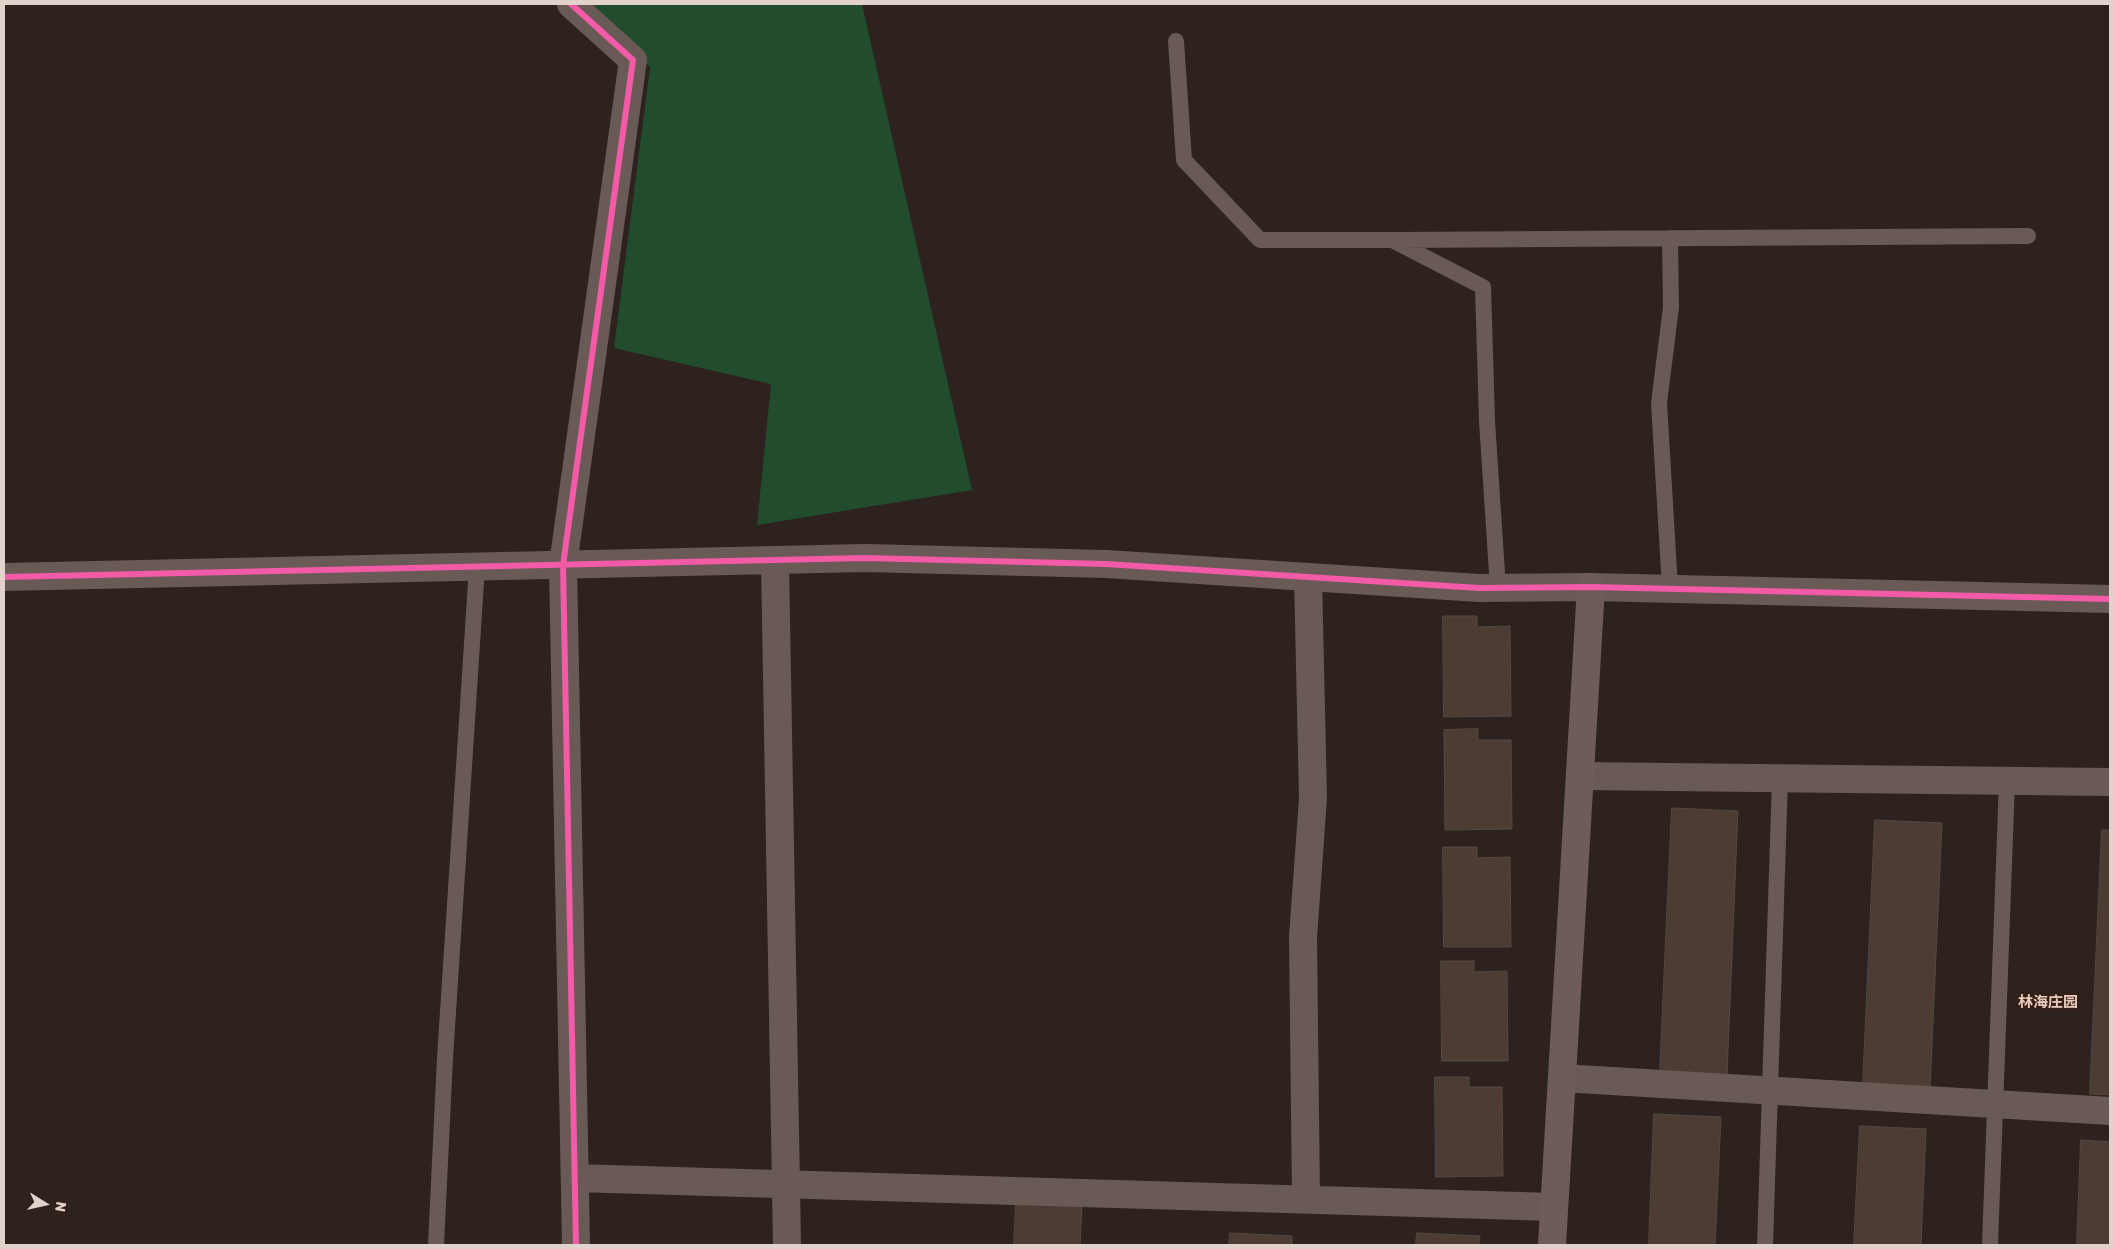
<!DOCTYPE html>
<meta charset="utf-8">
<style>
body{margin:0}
#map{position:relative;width:2114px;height:1249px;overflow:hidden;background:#2d221d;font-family:Rubik,sans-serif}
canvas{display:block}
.frame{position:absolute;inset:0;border:5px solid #e1d2cc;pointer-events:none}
.north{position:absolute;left:20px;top:1179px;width:50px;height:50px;-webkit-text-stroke:4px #341f16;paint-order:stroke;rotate:100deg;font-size:14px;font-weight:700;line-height:20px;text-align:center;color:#e1d2cc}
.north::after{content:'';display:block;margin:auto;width:18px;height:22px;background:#e1d2cc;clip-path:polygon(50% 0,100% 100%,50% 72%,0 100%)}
</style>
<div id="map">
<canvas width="2114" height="1249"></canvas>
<div class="frame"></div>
<div class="north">N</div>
</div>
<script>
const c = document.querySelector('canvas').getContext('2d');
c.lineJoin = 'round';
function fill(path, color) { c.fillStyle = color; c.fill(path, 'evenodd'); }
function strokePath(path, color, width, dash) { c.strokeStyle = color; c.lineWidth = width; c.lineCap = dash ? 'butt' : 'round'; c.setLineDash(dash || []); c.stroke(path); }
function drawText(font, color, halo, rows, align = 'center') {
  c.font = font + ' Rubik,"Noto Sans SC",sans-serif'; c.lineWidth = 4; c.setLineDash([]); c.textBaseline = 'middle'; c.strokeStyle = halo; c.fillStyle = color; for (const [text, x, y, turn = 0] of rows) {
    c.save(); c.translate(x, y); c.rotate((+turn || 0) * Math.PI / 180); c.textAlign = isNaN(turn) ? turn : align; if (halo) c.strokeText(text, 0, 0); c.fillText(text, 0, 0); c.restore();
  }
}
fill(new Path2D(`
 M583,4H862L972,490L757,525L771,384L614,348L650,67Z`), '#214d2e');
const building = new Path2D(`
 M1443,616H1477V627L1510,626L1511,716L1444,717Z
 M1478,729V740H1511L1512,829L1445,830L1444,730Z
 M1672,808L1738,811L1727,1075L1660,1072Z
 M1875,820L1942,823L1930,1088L1863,1085Z
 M2102,830H2110V1095L2090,1094Z
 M1443,847H1477V858L1510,857L1511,947H1444Z
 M1441,961H1474V972L1507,971L1508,1061H1442Z
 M1435,1077H1469V1087H1502L1503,1176L1436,1177Z
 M1654,1114L1721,1117L1715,1245H1649Z
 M1860,1126L1926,1129L1921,1245H1854Z
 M2081,1140L2110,1142V1245H2077Z
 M1016,1201L1082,1205L1080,1245H1014Z
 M1230,1233L1292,1236V1245H1229Z
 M1417,1233L1480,1236L1479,1245H1416Z`);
fill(building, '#4d3c33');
strokePath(building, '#534a45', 1);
strokePath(new Path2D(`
 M1176,41L1184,160L1260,240H1392L1483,287L1487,421L1498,588
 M1394,240L2028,236
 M1670,588L1659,403L1671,307L1670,238
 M436,1245L445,1058L477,567
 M1765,1245L1780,778
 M1990,1245L2007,781`), '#6a5a56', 16);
strokePath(new Path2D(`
 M571,4L633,60L563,565L576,1245
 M775,561L787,1245
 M4,577L865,558L1106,564L1479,588L1591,587L2110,599
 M1580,776L2110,782
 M1562,1078L2110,1111
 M575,1178L1554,1207
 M1306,1199L1303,937L1313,798L1308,577`), '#6a5a56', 28);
strokePath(new Path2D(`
 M1552,1245L1591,587`), '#6e5c58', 28);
strokePath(new Path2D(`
 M571,4L633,60L563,565L576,1245
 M4,577L865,558L1106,564L1479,588L1591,587L2110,599`), '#f35aa7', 6);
drawText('bold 15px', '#e9ccc0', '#341f16', [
 ["林海庄园",2048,1003]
]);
</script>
